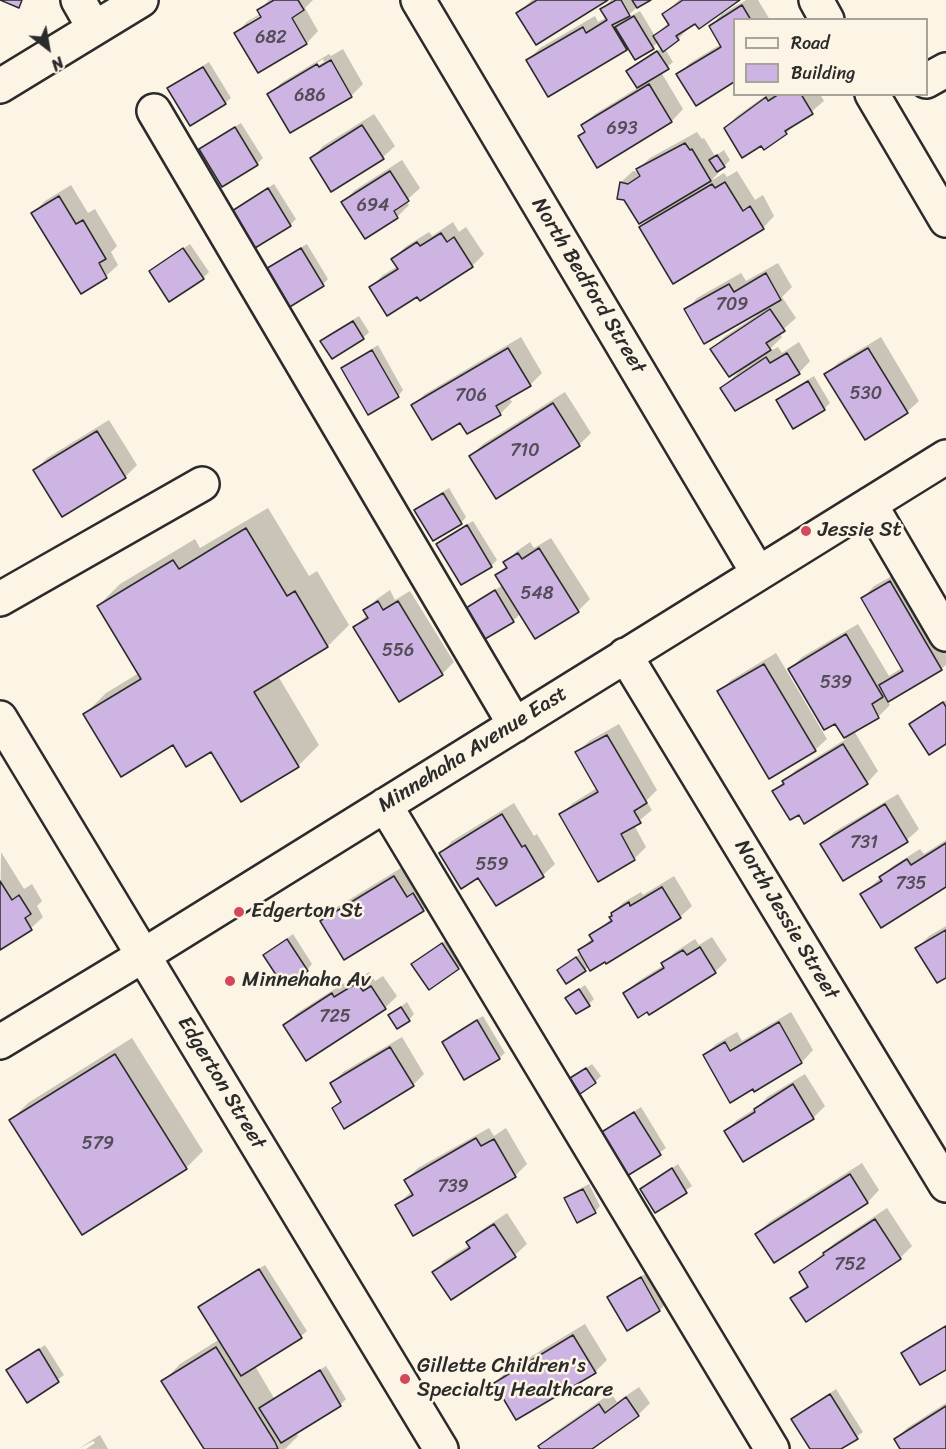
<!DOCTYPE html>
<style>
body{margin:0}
#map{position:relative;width:946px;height:1449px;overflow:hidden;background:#fcf5e5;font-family:Sriracha,sans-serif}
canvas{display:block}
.legend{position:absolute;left:733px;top:18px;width:195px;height:78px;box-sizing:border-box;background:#fcf5e5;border:2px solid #a8a49b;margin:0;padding:8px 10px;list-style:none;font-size:18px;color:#2b2b2b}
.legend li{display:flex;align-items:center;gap:12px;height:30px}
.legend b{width:30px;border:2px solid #a8a49b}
.north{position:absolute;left:18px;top:18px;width:60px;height:60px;-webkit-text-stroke:4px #fcf5e5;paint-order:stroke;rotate:149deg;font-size:16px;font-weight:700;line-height:24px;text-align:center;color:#2b2b2b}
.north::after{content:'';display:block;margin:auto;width:21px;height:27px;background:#2b2b2b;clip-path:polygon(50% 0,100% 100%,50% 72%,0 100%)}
</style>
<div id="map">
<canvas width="946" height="1449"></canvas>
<ul class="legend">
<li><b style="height:8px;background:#fcf5e5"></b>Road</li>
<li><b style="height:16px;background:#ceb4e3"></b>Building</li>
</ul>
<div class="north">N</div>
</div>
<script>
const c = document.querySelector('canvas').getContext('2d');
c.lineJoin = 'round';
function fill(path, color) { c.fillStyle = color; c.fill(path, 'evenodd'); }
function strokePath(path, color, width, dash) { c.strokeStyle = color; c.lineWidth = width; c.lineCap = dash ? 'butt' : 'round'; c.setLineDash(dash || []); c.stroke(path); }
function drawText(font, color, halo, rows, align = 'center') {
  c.font = font + ' Sriracha,sans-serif'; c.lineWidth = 5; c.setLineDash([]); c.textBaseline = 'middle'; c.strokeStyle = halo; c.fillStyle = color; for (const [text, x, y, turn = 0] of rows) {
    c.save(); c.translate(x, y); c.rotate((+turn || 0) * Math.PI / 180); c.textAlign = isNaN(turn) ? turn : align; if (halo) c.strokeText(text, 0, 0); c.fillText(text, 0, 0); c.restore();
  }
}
fill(new Path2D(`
 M269,0H313L305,8L318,31L307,43L259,71L236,33L248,21L260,14L259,11ZM266,12L268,14L248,26V23Z
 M532,0H605L518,13Z
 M611,0H648L637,7L625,19L640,11L655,36L669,22L664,14L679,0H737L695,22L689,26L690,27L678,39L665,49L673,62L661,72L683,109L672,121L598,166L580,137L586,131L583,125L595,114L639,87L628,71L662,48L658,42L653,47H629L626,49L528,60L540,48L595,16L598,22L607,17L602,9Z
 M746,0H758L770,20H734V80L696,104L678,75L690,63L721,44L711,26L722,14Z
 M343,49L363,84L351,96L291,131L269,95L281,83L329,54L331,56ZM323,59L324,62L281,88V85Z
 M209,62L231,98L225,103L169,89L175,83Z
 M768,94H820L824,101L786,133L725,128L737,116Z
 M374,114L395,146L383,157L312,158L323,146Z
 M241,123L263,158L257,164L201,149L207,144Z
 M697,132L702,139L704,138L715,156L724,150L730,160L711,181L724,173L727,177L737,171L755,200L763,195L774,216L763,228L640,227L652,216L621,182L633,171L639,172L638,169L650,158Z
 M402,160L420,188L406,201L409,205L397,217L343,202L355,190Z
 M274,184L296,219L290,225L256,246L234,211L240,205Z
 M71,185L88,213L95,209L117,246L111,252L118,265L106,276L81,292L33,213L45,201Z
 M453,222L459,232L466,227L484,254L472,266L417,295L371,287L383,275L398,266L393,259L405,247L429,232L432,236Z
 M190,244L209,272L203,278L151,271Z
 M307,244L328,279L323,284L266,270L272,265Z
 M778,263L792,287L782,297L796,318L779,333L782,337L766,353L778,347L782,353L799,342L810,361L799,373L722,388L743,368L712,349L724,337L757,315L756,313L686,310L697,298L741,273L746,281Z
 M359,316L369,332L363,338L322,341L328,335Z
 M521,337L542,373L530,385L509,397L512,402L500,414L461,421L413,406L425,394Z
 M881,337L919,401L907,412L826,375L838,363Z
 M378,345L403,390L398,396L343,369L349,363Z
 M814,376L830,403L824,409L778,400L784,394Z
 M565,392L591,433L579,445L471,456L483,444Z
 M109,420L137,465L125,477L35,470L47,458Z
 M449,488L466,517L461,523L416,510L422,505Z
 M268,508L309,576L317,571L349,625L328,646L278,676L319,745L298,766L173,743L85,714L106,693L139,673L98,606L120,584L195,539L200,548Z
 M473,521L497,560L491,566L438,544L444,538Z
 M551,538L590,599L578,611L520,614L513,621L486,637L468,608L474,603L503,585L497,576L507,565L505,562L517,551L530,542L534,548Z
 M903,570L946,645V665L941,669L887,700L890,705L878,717L854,731L878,771L867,783L799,812L774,791L796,770L846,739L836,722L790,669L802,657L858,624L889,676L903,667L863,598L874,586Z
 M390,590L395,600L410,591L454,662L442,674L355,627L368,614L365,610L377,599Z
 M776,653L827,739L815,750L719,692L731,680Z
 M946,700V742L911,724L917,719Z
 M619,724L657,790L646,801L652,810L634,825L646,847L634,859L598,880L561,814L573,803L597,788L577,753L589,741Z
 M898,794L919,829L907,840L822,844L834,832Z
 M514,803L534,836L537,834L555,864L543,875L496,904L479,876L441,853L452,841Z
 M946,840V885L862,895L893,866L920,849L924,854Z
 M1,852L24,889L32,884L42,901L37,906L43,917L31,928L0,948Z
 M406,865L435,898L423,910L322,921L334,909Z
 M674,876L692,906L680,917L606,960L589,966L585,970H559L581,953L580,951L592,938L591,936L612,918V913L624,902L641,892L643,895Z
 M946,926V976L917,948L929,936Z
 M293,934L312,964L307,970L265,955Z
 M712,937L727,960L715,972L625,994L637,982L664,965L663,964L675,952L695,939L699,945Z
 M448,939L464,963L458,968L413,964Z
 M369,972L375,981L383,976L397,996L385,1008L285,1025L297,1013L344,983L346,986Z
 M585,985L594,999L589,1004L567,998Z
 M407,1002L414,1014L409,1020L390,1015Z
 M791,1012L813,1050L802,1062L705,1055L716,1044L737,1032L742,1041Z
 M483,1016L505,1053L499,1058L444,1042L449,1036Z
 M402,1037L424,1074L413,1085L334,1108L342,1100L332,1083L343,1072Z
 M132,1038L203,1151L186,1168L11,1120L28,1103Z
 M592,1064L601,1076L595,1082L572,1078Z
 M805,1074L825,1106L813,1118L726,1131L737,1120L758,1107L767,1097Z
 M641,1107L666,1148L628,1174L602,1133Z
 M489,1128L494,1136L506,1128L527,1164L515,1176L397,1205L412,1191L406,1180L418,1168Z
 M862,1163L879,1190L868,1202L774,1261L757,1234L769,1222Z
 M678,1164L692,1186L656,1211L642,1189Z
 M589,1184L600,1206L595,1212L566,1199L572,1193Z
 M887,1208L912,1246L900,1258L806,1320L792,1298L808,1284L801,1272L836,1242Z
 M507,1213L527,1244L515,1255L451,1298L434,1272L446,1260L470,1245L468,1242L480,1231Z
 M265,1265L307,1331L301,1336L255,1366L274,1398L326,1366L346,1399L340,1405L296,1433L298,1436L285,1449H205L163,1382L180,1364L220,1339L200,1307L206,1302Z
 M647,1273L665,1304L660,1310L628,1329L609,1297L615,1291Z
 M585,1324L607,1360L595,1372L495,1383L507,1371Z
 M946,1325V1368L903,1353L908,1347Z
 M45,1345L64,1375L28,1401L8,1370Z
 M639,1387L650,1403L638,1415L589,1449H541L540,1446L551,1435L611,1393L617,1402Z
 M836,1389L863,1432L839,1449H812L793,1419Z
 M946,1403V1449H902L896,1439L907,1428Z
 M100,1435L108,1449H86L95,1443L93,1441L78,1449Z`), '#0003');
const building = new Path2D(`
 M0,0H22L19,8Z
 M274,0H298L304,10L292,18L307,44L258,73L234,33L261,17L257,10Z
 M537,0H608L536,45L516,13Z
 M616,0H621L630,16L612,25L627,50L548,97L526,60L583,27L586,33L607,20L600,9Z
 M632,0H651L637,8Z
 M683,0H740L699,29L695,24L676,36L679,40L663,52L653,36L669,25L662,14Z
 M742,5L751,20H734V82L696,106L676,74L721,47L709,26Z
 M634,16L654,49L635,60L615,27Z
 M657,51L669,69L637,88L626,71Z
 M331,60L352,97L290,133L267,94L317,64L319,67Z
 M203,67L226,104L190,126L167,88Z
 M649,84L672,122L597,168L578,136L585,132L581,125Z
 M779,94H801L813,114L785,131L787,134L764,150L761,146L742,158L724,128L766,97L768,101Z
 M362,125L384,159L331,192L310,158Z
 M235,127L258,165L222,187L199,149Z
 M685,143L690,150L692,149L711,181L639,224L624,200L617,199L620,182L628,184L640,176L636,169Z
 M717,155L725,167L717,172L709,160Z
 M390,171L409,201L394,211L398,218L365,239L341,202Z
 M725,182L743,211L750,206L764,229L673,284L639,227L712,184L715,188Z
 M268,188L291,226L255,248L232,211Z
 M59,196L76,224L83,220L106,259L99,263L107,278L81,294L31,213Z
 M441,233L447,242L454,237L473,267L420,301L417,297L387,316L369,287L398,269L391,259L417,242L420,246Z
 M183,248L204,279L169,302L149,271Z
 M301,248L324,286L288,308L264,270Z
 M766,273L781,300L704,344L684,309L729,284L734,292Z
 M770,309L785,331L766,343L771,350L729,377L710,349Z
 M353,321L364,339L332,359L320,341Z
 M508,348L531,386L496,406L501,415L467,434L460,423L432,440L411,405Z
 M868,348L908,413L865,440L824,374Z
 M372,350L399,397L368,415L341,368Z
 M787,353L800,374L735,411L720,388L766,357L770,363Z
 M808,381L825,410L793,429L776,400Z
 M553,403L580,446L496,499L469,456Z
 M97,431L126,478L62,517L33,470Z
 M443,493L462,524L433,541L414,510Z
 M467,525L492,567L461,585L436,544Z
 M246,528L287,596L295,591L328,647L254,692L299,767L241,802L211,752L186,767L173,745L121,777L83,714L141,679L97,606L173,560L179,569Z
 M539,548L579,612L535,639L495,575L507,568L503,562L518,553L522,559Z
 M890,581L942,670L888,702L879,685L903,671L861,598Z
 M495,590L514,622L485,639L466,608Z
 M378,601L383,610L398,601L443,675L399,702L353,627L368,618L363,610Z
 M846,634L883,697L872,704L879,718L844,738L835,724L824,730L788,669Z
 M764,664L816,751L769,779L717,691Z
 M943,702L946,707V744L929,755L909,724Z
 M607,735L647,803L634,811L641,823L621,834L635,860L598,882L559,814L598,792L575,752Z
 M843,744L868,784L804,824L799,815L790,820L772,791L784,784L782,781Z
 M885,804L908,842L843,881L820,844Z
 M502,814L522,847L525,845L544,877L496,906L478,878L461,889L439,853Z
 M946,843V887L881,928L860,894L882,881L879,877L907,859L911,865Z
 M394,876L407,897L413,893L424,911L344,960L320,921Z
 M0,881L12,900L19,895L31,914L25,918L32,930L0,950Z
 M662,887L681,918L606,964L605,962L590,971L578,950L593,941L589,935L612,921L609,917L612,916L611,913L629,902L630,906Z
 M946,930V978L937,983L915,948Z
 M287,939L308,971L284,987L263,955Z
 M442,943L459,969L429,990L411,964Z
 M700,947L716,973L649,1015L647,1012L638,1018L623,993L664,968L661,963L683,950L687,955Z
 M576,957L586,971L566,984L557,970Z
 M357,983L363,991L371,986L386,1009L306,1061L283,1025L332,993L334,997Z
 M579,989L590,1006L576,1014L565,998Z
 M401,1007L410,1021L397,1029L388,1015Z
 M477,1020L500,1059L464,1080L442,1042Z
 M779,1022L802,1063L754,1092L753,1089L730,1103L703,1055L725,1042L730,1051Z
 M390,1047L414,1086L344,1129L332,1108L341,1102L330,1083Z
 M115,1054L187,1169L82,1235L9,1120Z
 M586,1068L596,1083L580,1094L570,1078Z
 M793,1084L814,1119L743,1162L724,1131L755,1112L754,1109Z
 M634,1112L661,1155L627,1176L600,1133Z
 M476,1138L481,1146L494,1139L516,1177L413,1236L395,1205L413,1195L404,1180Z
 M672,1168L687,1193L655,1213L640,1189Z
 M850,1174L868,1203L774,1263L755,1234Z
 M583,1189L596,1213L577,1223L564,1198Z
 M875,1219L901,1259L806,1322L790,1298L808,1287L799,1272L824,1255L823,1253Z
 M494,1224L516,1257L451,1300L432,1272L470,1248L466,1242Z
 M259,1269L302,1338L241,1376L198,1307Z
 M641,1277L660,1311L627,1331L607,1297Z
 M946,1326V1370L920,1385L901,1353Z
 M573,1335L596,1373L516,1420L494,1383Z
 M216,1347L275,1442L278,1449H204L161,1381Z
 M39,1349L59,1382L27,1403L6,1370Z
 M320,1370L341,1406L281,1443L259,1408Z
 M830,1394L858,1439L841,1449H810L791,1419Z
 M626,1397L639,1416L592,1449H540L538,1446L599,1404L605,1413Z
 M946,1406V1449H900L894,1439Z`);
fill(building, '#ceb4e3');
strokePath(building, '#2b2b2b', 1.5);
const minor = new Path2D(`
 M78,0L94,28
 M418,0L758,573
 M816,0L827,20
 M926,81L946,70
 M0,86L141,0
 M872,94L946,220
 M154,111L515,725
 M870,504L946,634
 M0,599L202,484
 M625,655L946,1185
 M0,718L441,1449
 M385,805L772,1449
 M0,1042L144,955L946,457`);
strokePath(minor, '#2b2b2b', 38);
strokePath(minor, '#fcf5e5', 33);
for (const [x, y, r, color] of [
 [806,531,6,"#d1495b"],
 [239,912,6,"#d1495b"],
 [230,981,6,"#d1495b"],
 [405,1379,6,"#d1495b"]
]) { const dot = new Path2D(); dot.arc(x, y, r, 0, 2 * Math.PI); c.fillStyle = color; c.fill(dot); strokePath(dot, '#fcf5e5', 2); }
drawText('18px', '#544d59', null, [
 ["682",271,38],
 ["686",310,96],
 ["693",622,129],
 ["694",373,206],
 ["709",732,305],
 ["530",866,394],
 ["706",471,396],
 ["710",525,451],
 ["548",537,594],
 ["556",398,651],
 ["539",836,683],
 ["731",864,843],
 ["559",492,865],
 ["735",911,884],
 ["725",335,1017],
 ["579",98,1144],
 ["739",453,1187],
 ["752",850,1265]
]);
drawText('21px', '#2b2b2b', '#fcf5e5', [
 ["North Bedford Street",588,286,59],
 ["Minnehaha Avenue East",473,750,-32],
 ["North Jessie Street",786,920,59],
 ["Edgerton Street",221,1083,59]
]);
drawText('21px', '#2b2b2b', '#fcf5e5', [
 ["Jessie St",818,531],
 ["Edgerton St",251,912],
 ["Minnehaha Av",242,981],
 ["Gillette Children's",417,1367],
 ["Specialty Healthcare",417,1391]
], 'left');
</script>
